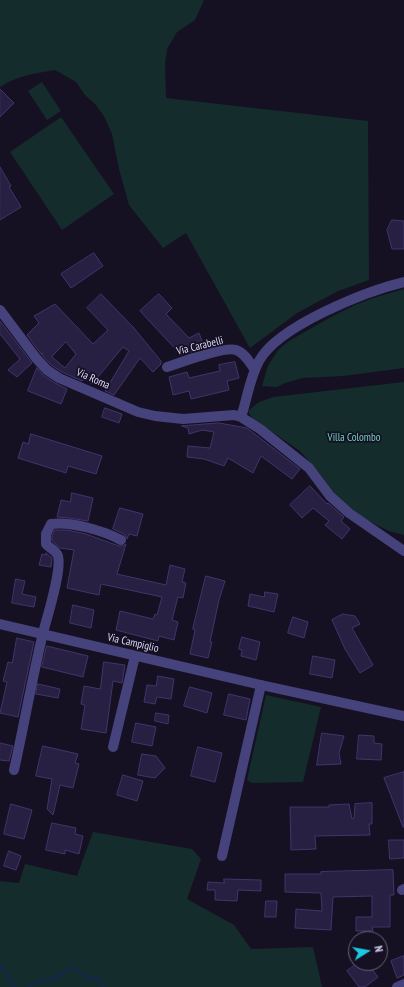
<!DOCTYPE html>
<style>
body{margin:0}
#map{position:relative;width:404px;height:987px;overflow:hidden;background:#151123;font-family:"PT Sans Narrow",sans-serif}
canvas{display:block}
.north{position:absolute;left:348px;top:931px;width:40px;height:40px;box-sizing:border-box;background:#151123;border:1px solid #656179;border-radius:50%;rotate:79deg;font-size:11px;font-weight:700;line-height:16px;text-align:center;color:#ddd8fa}
.north::after{content:'';display:block;margin:auto;width:14px;height:18px;background:#1dc8e2;clip-path:polygon(50% 0,100% 100%,50% 72%,0 100%)}
</style>
<div id="map">
<canvas width="404" height="987"></canvas>
<div class="north">N</div>
</div>
<script>
const c = document.querySelector('canvas').getContext('2d');
c.lineJoin = 'round';
function fill(path, color) { c.fillStyle = color; c.fill(path, 'evenodd'); }
function strokePath(path, color, width, dash) { c.strokeStyle = color; c.lineWidth = width; c.lineCap = dash ? 'butt' : 'round'; c.setLineDash(dash || []); c.stroke(path); }
function drawText(font, color, halo, rows, align = 'center') {
  c.font = font + ' "PT Sans Narrow",sans-serif'; c.lineWidth = 3.5; c.setLineDash([]); c.textBaseline = 'middle'; c.strokeStyle = halo; c.fillStyle = color; for (const [text, x, y, turn = 0] of rows) {
    c.save(); c.translate(x, y); c.rotate((+turn || 0) * Math.PI / 180); c.textAlign = isNaN(turn) ? turn : align; if (halo) c.strokeText(text, 0, 0); c.fillText(text, 0, 0); c.restore();
  }
}
fill(new Path2D(`
 M0,0H204L195,20L177,32L167,49L165,64L166,98L368,121L369,280L338,291L297,313L250,348L186,233L163,248L129,205L119,169L112,134L104,116L95,104L85,95L76,82L55,70C36,73 16,76 0,87Z
 M42,82L61,111L47,120L28,91Z
 M61,117L114,194L62,230L10,152Z
 M404,289V368L343,376L303,378L285,383L277,387L262,386L268,366L278,350L289,341L329,318L355,305L373,298Z
 M404,382V535L389,531L363,518L335,495L320,474L300,451L252,418L248,411L259,402L273,397Z
 M266,695L321,707L303,782L252,783L247,780Z
 M93,832L192,849L201,859L187,899L234,925L251,949L313,947L322,987H0V881L19,883L25,864L77,876Z`), '#152c2c');
strokePath(new Path2D(`
 M0,967H2L9,976L14,987
 M29,987L38,982L56,978L69,968L79,970L86,977L98,979L104,987`), '#162848', 3);
const building = new Path2D(`
 M0,89L14,103L0,117Z
 M0,167L11,186L9,187L21,207L0,220Z
 M392,220L404,221V249H392L387,230Z
 M94,253L103,266L71,288L61,274Z
 M101,294L133,327L161,361V364L153,372L140,358L114,395L105,391L129,351L123,347L92,384L85,379L82,381L62,372L51,365L42,355L43,353L41,354L27,335L39,323L34,316L55,304L93,344L108,330L87,308ZM66,342L76,354L65,368L52,357Z
 M159,294L172,308L166,314L189,338L199,333L204,346L194,351L181,355L140,311Z
 M0,321L32,363L17,377L8,370L20,359L0,334Z
 M235,362L239,378L227,381L229,390L191,399L189,391L173,395L169,377L187,372L189,378L220,371L219,365Z
 M37,368L43,375L55,383L67,389L61,404L28,391Z
 M105,408L122,414L119,423L102,417Z
 M219,423L247,428L300,469L292,479L261,456L253,473L228,458L224,466L204,459L187,457L188,446L210,448L214,432L202,430L189,434L188,428L182,426Z
 M31,434L102,456L96,474L68,466L66,473L18,458L23,442L28,444Z
 M310,486L327,504L328,503L344,517L341,521L350,529L342,539L325,525L329,521L313,508L302,518L290,505Z
 M72,493L93,498L88,521L69,518L57,517L61,500L70,502Z
 M120,508L143,514L137,536L129,534L127,539L124,534L113,529Z
 M55,530H67L86,534L119,546H122L126,544L117,574L166,585L170,565L185,569L182,582L186,583L183,598L178,597L172,620L178,622L174,640L159,636L158,641L116,630L120,611L153,619L155,614L157,615L162,597L101,584L99,595L67,588L74,550L60,548L52,541V536Z
 M46,553L52,558L51,567L39,565L42,554L46,555Z
 M206,576L225,581L219,600L210,642H212L208,658L190,654L195,630L193,629Z
 M16,579L25,581L22,594L36,597L34,607L12,603Z
 M265,592L278,594L274,612L248,606L250,594L264,597Z
 M73,605L94,610L91,628L70,623Z
 M343,614L355,616L360,624L352,628L373,665L360,673L345,649L332,620Z
 M293,617L308,622L304,638L288,633Z
 M242,637L260,642L256,660L241,656L242,650L239,649Z
 M17,638L34,642L18,717L0,713L7,682L3,681L8,662L12,663Z
 M47,646L88,656L83,677L42,667Z
 M313,656L335,660L332,678L310,674Z
 M104,662L125,665L122,683L113,681L106,733L81,729L85,705L81,704L84,686L100,689Z
 M158,676L174,679L171,699L157,697L155,704L144,702L147,685L156,686Z
 M38,684L60,689L58,698L36,694Z
 M190,687L212,693L207,713L184,706Z
 M229,694L250,699L246,720L224,715Z
 M156,713L169,715L168,724L155,721Z
 M136,723L156,727L152,746L132,742Z
 M322,733L344,736L339,753L341,764L317,765Z
 M359,735L374,736V743L382,744L381,760L357,759Z
 M0,743L13,746L9,761L0,760Z
 M43,746L78,754L75,763L79,764L73,788L60,785L53,815L47,809L52,779L36,776Z
 M198,747L222,753L215,782L191,776Z
 M142,754L156,756L165,768L155,778L138,775Z
 M404,772V827H403L384,778Z
 M123,775L143,781L137,801L117,795Z
 M372,803V824H369L370,835L315,836L316,849L291,850L290,807H329V805L349,804L352,819L354,818L355,804Z
 M11,804L32,810L24,839L4,834Z
 M52,823L76,828L75,834L83,836L79,854L65,850V854L46,850Z
 M389,840H404V858L390,859Z
 M9,851L21,856L16,870L4,866Z
 M393,870L394,895H390V927H372L373,931H356V917H372V896L333,897L331,930L295,928L296,909L322,911L321,893L285,892V874H321V872Z
 M224,879L261,880V891L238,890L237,901L215,900V890H207L208,882L224,883Z
 M266,901H277L276,917H265Z
 M404,956V975L397,978L391,961Z
 M358,963H367L378,977L365,987H359L347,971Z`);
fill(building, '#282042');
strokePath(building, '#41356b', 1);
strokePath(new Path2D(`
 M0,310L36,358L47,370L59,378L138,412L155,416L183,419L221,416L234,415L241,417L260,429L309,468L330,496L349,513L404,551
 M167,367C180,363 224,346 236,350C245,353 250,363 255,370
 M241,417C247,399 250,377 259,361C278,326 366,291 404,282
 M113,747L135,656
 M14,770C24,725 32,679 43,633C47,617 62,571 58,556C56,550 49,548 46,544V534L51,524C71,521 104,531 121,540
 M222,856L261,685
 M402,890L404,889
 M397,987L404,984`), '#46427c', 10);
strokePath(new Path2D(`
 M0,624L261,685L404,716`), '#46427c', 10);
drawText('11px', '#ddd8fa', '#151123', [
 ["Via Carabelli",200,346,-14],
 ["Via Roma",93,379,24],
 ["Via Campiglio",133,643,13]
]);
drawText('11px', '#6dd1bb', '#151123', [
 ["Villa Colombo",354,438]
]);
</script>
